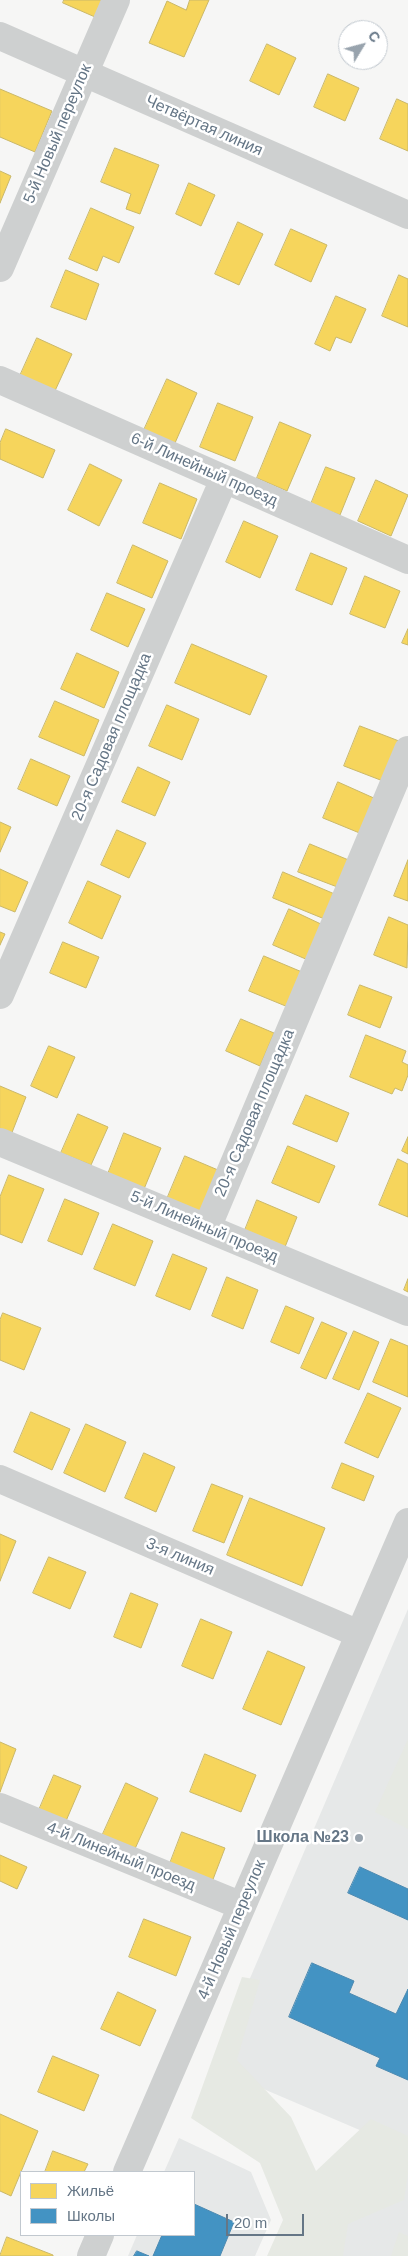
<!DOCTYPE html>
<meta charset="utf-8">
<style>
body{margin:0}
#map{position:relative;width:408px;height:2256px;overflow:hidden;background:#f6f6f5;font-family:Helvetica,sans-serif}
canvas{display:block}
.legend{position:absolute;left:20px;top:2171px;width:175px;height:65px;box-sizing:border-box;background:#fff;border:1px solid #c1c8cf;margin:0;padding:6px 9px;list-style:none;font-size:15px;color:#657686}
.legend li{display:flex;align-items:center;gap:10px;height:25px}
.legend b{width:25px;border:1px solid #c1c8cf}
.north{position:absolute;left:338px;top:20px;width:50px;height:50px;box-sizing:border-box;background:#fff;border:1px solid #c1c8cf;border-radius:50%;rotate:53deg;font-size:14px;font-weight:700;line-height:20px;text-align:center;color:#657686}
.north::after{content:'';display:block;margin:auto;width:18px;height:22px;background:#98a3ad;clip-path:polygon(50% 0,100% 100%,50% 72%,0 100%)}
.scale{position:absolute;left:226px;top:2214px;width:78px;height:22px;box-sizing:border-box;border:2px solid #657686;border-top:0;padding-left:6px;font-size:15px;line-height:18px;white-space:nowrap;color:#657686;-webkit-text-stroke:4px #fff;paint-order:stroke}
</style>
<div id="map">
<canvas width="408" height="2256"></canvas>
<ul class="legend">
<li><b style="height:14px;background:#f6d55c"></b>Жильё</li>
<li><b style="height:14px;background:#4393c3"></b>Школы</li>
</ul>
<div class="north">С</div>
<div class="scale">20 m</div>
</div>
<script>
const c = document.querySelector('canvas').getContext('2d');
c.lineJoin = 'round';
function fill(path, color) { c.fillStyle = color; c.fill(path, 'evenodd'); }
function strokePath(path, color, width, dash) { c.strokeStyle = color; c.lineWidth = width; c.lineCap = dash ? 'butt' : 'round'; c.setLineDash(dash || []); c.stroke(path); }
function drawText(font, color, halo, rows, align = 'center') {
  c.font = font + ' Helvetica,sans-serif'; c.lineWidth = 5; c.setLineDash([]); c.textBaseline = 'middle'; c.strokeStyle = halo; c.fillStyle = color; for (const [text, x, y, turn = 0] of rows) {
    c.save(); c.translate(x, y); c.rotate((+turn || 0) * Math.PI / 180); c.textAlign = isNaN(turn) ? turn : align; if (halo) c.strokeText(text, 0, 0); c.fillText(text, 0, 0); c.restore();
  }
}
fill(new Path2D(`
 M408,1609V2256H325L376,2137L212,2067Z
 M179,2138L251,2172L271,2220L255,2256H128L137,2235H194V2172H164Z`), '#e6e8e8');
fill(new Path2D(`
 M408,1739V1829L375,1812Z
 M242,1977L260,1980L237,2060L291,2117L316,2171L371,2119L408,2136V2175L404,2200L348,2224L343,2256H267L283,2220L260,2163L191,2118Z
 M399,2232L408,2236V2256H391Z`), '#e6e9e3');
const homes = new Path2D(`
 M64,0H103L95,17L63,3Z
 M190,0H209L184,57L149,43L167,1L186,10Z
 M267,44L296,58L279,95L250,81Z
 M328,74L359,88L345,121L314,107Z
 M0,89L52,111L35,152L0,137Z
 M397,99L408,104V151L380,139Z
 M115,148L159,165L140,214L126,209L131,194L101,182Z
 M0,171L11,176L0,203Z
 M189,183L215,195L201,226L176,214Z
 M91,208L134,227L119,263L103,256L97,271L69,259Z
 M238,222L263,234L239,285L215,274Z
 M291,229L327,245L311,282L275,265Z
 M66,270L99,284L86,320L51,307Z
 M399,275L408,279V327L382,316Z
 M336,296L366,309L351,343L336,337L330,351L315,344Z
 M37,338L72,354L54,393L19,378Z
 M167,379L197,393L175,443L144,430Z
 M218,403L253,417L235,461L200,447Z
 M280,422L311,435L287,491L257,478Z
 M6,429L55,450L43,478L0,459V443Z
 M90,464L122,480L99,526L68,510Z
 M326,467L355,478L340,515L311,504Z
 M376,480L408,495L391,536L358,521Z
 M160,483L197,499L181,539L143,523Z
 M244,521L278,536L260,578L226,562Z
 M133,545L168,561L152,598L117,583Z
 M311,553L347,568L332,605L296,590Z
 M365,576L400,591L385,628L350,614Z
 M107,593L145,609L128,647L91,630Z
 M408,629V645L402,643Z
 M192,644L267,676L250,715L175,683Z
 M77,653L119,672L104,708L61,689Z
 M55,701L99,720L84,756L39,737Z
 M167,705L199,719L182,760L149,746Z
 M360,726L399,741L383,781L344,766Z
 M31,759L70,776L57,806L18,789Z
 M138,767L170,782L155,816L122,802Z
 M338,782L376,799L362,834L323,818Z
 M0,822L11,827L0,852Z
 M117,830L146,843L129,878L101,865Z
 M310,844L351,861L340,888L298,872Z
 M408,860V901L394,896Z
 M0,869L28,882L15,912L0,906Z
 M283,872L337,895L327,920L273,898Z
 M88,881L121,896L102,939L69,923Z
 M289,909L323,925L308,960L273,945Z
 M389,917L408,925L407,968L374,955Z
 M0,932L5,934L0,945Z
 M63,942L99,957L86,988L50,973Z
 M264,956L302,972L288,1007L249,991Z
 M360,985L392,997L380,1028L348,1015Z
 M241,1019L274,1033L260,1066L226,1051Z
 M366,1035L406,1051L402,1062L408,1065V1075L402,1091L395,1088L392,1094L350,1077Z
 M49,1046L75,1057L57,1098L31,1086Z
 M0,1086L26,1097L11,1135L0,1131Z
 M306,1095L349,1113L337,1142L293,1124Z
 M78,1114L108,1127L91,1165L61,1153Z
 M124,1133L161,1148L144,1189L108,1174Z
 M408,1137V1154L402,1151Z
 M288,1146L335,1166L319,1203L272,1183Z
 M185,1156L218,1170L200,1213L167,1199Z
 M398,1159L408,1164V1217L379,1205Z
 M9,1175L44,1189L22,1243L0,1234V1197Z
 M65,1199L99,1213L82,1255L48,1241Z
 M257,1200L297,1217L285,1247L245,1230Z
 M113,1224L153,1241L135,1286L94,1269Z
 M173,1254L207,1268L190,1310L156,1296Z
 M227,1277L258,1290L243,1329L212,1316Z
 M408,1279V1292L404,1290Z
 M286,1306L314,1318L299,1354L271,1342Z
 M3,1313L41,1328L24,1370L0,1360V1320Z
 M322,1322L347,1333L326,1379L301,1368Z
 M354,1331L379,1342L359,1390L333,1379Z
 M391,1339L408,1346V1397L373,1382Z
 M368,1393L401,1408L378,1458L345,1443Z
 M31,1412L70,1429L52,1470L14,1452Z
 M86,1424L126,1442L105,1492L64,1473Z
 M144,1453L175,1467L156,1512L125,1498Z
 M342,1463L374,1476L364,1501L332,1488Z
 M212,1484L243,1496L224,1543L193,1531Z
 M250,1498L325,1528L302,1586L227,1555Z
 M0,1534L16,1541L0,1581Z
 M49,1557L86,1572L70,1609L33,1593Z
 M131,1593L158,1604L141,1648L114,1637Z
 M201,1619L232,1632L213,1679L182,1666Z
 M268,1651L305,1667L281,1725L243,1709Z
 M0,1742L16,1749L0,1792Z
 M205,1754L256,1775L241,1812L190,1792Z
 M54,1775L81,1786L66,1821L39,1810Z
 M126,1783L158,1798L134,1851L102,1836Z
 M182,1832L225,1848L212,1882L169,1866Z
 M0,1855L27,1867L17,1889L0,1881Z
 M144,1919L191,1937L176,1976L129,1957Z
 M118,1992L156,2010L140,2046L101,2029Z
 M53,2056L99,2075L84,2111L38,2092Z
 M0,2114L38,2131L11,2196L0,2191Z
 M53,2151L88,2164L84,2172H45Z
 M7,2237L53,2255V2256H0Z`);
fill(homes, '#f6d55c');
strokePath(homes, '#cab869', 1);
const schools = new Path2D(`
 M360,1867L408,1889V1920L348,1893Z
 M312,1963L354,1981L349,1993L396,2014L408,1989V2080L376,2066L380,2058L289,2017Z
 M194,2204L234,2222L220,2256H153L162,2235H194Z
 M137,2251L149,2256H134Z`);
fill(schools, '#4393c3');
strokePath(schools, '#4d8ab1', 1);
strokePath(new Path2D(`
 M0,36L408,215
 M0,268L116,0
 M0,380L408,560
 M0,995L224,479
 M0,1142L408,1312
 M207,1228L408,750
 M0,1479L359,1634
 M0,1807L242,1906
 M127,2172L408,1522
 M91,2256L100,2235`), '#ced0d0', 28);
for (const [x, y, r, color] of [
 [359,1838,5,"#98a3ad"]
]) { const dot = new Path2D(); dot.arc(x, y, r, 0, 2 * Math.PI); c.fillStyle = color; c.fill(dot); strokePath(dot, '#fff', 2); }
drawText('16px', '#657686', '#fff', [
 ["Четвёртая линия",204,126,24],
 ["5-й Новый переулок",58,134,-67],
 ["6-й Линейный проезд",204,470,24],
 ["20-я Садовая площадка",112,737,-67],
 ["20-я Садовая площадка",255,1113,-67],
 ["5-й Линейный проезд",204,1227,23],
 ["3-я линия",180,1557,23],
 ["4-й Линейный проезд",121,1857,22],
 ["4-й Новый переулок",232,1930,-67]
]);
drawText('bold 16px', '#657686', '#fff', [
 ["Школа №23",349,1838]
], 'right');
</script>
